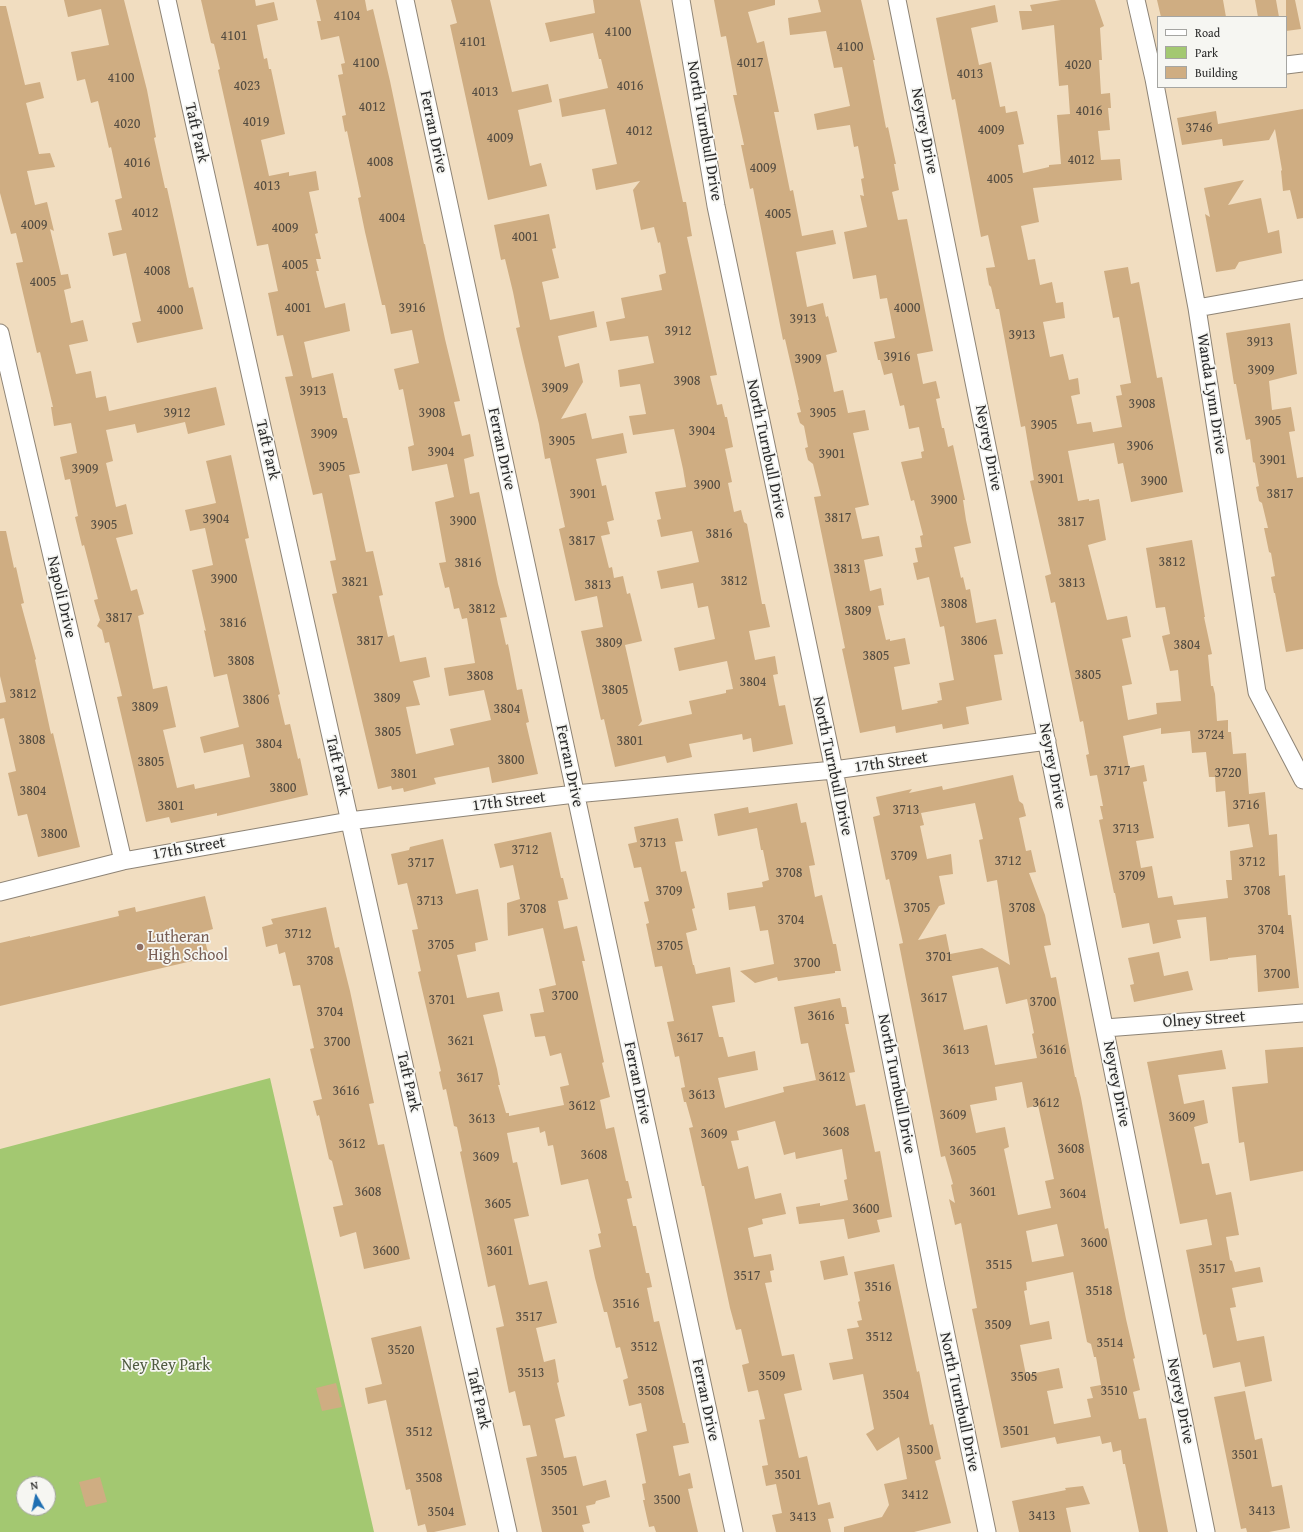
<!DOCTYPE html>
<style>
body{margin:0}
#map{position:relative;width:1303px;height:1532px;overflow:hidden;background:#f1ddc0;font-family:"Gentium Book Plus",serif}
canvas{display:block}
.legend{position:absolute;left:1157px;top:16px;width:130px;height:72px;box-sizing:border-box;background:#f6f6f2;border:1px solid #a5a5a2;margin:0;padding:5px 7px;list-style:none;font-size:12px;color:#2b2b2b}
.legend li{display:flex;align-items:center;gap:8px;height:20px}
.legend b{width:20px;border:1px solid #a5a5a2}
.north{position:absolute;left:16px;top:1476px;width:40px;height:40px;box-sizing:border-box;background:#f6f6f2;border:1px solid #a5a5a2;border-radius:50%;rotate:351deg;font-size:11px;font-weight:700;line-height:16px;text-align:center;color:#2b2b2b}
.north::after{content:'';display:block;margin:auto;width:14px;height:18px;background:#1f6fb2;clip-path:polygon(50% 0,100% 100%,50% 72%,0 100%)}
</style>
<div id="map">
<canvas width="1303" height="1532"></canvas>
<ul class="legend">
<li><b style="height:5px;background:#fff"></b>Road</li>
<li><b style="height:11px;background:#a3c871"></b>Park</li>
<li><b style="height:11px;background:#cfad82"></b>Building</li>
</ul>
<div class="north">N</div>
</div>
<script>
const c = document.querySelector('canvas').getContext('2d');
c.lineJoin = 'round';
function fill(path, color) { c.fillStyle = color; c.fill(path, 'evenodd'); }
function strokePath(path, color, width, dash) { c.strokeStyle = color; c.lineWidth = width; c.lineCap = dash ? 'butt' : 'round'; c.setLineDash(dash || []); c.stroke(path); }
function drawText(font, color, halo, rows, align = 'center') {
  c.font = font + ' "Gentium Book Plus",serif'; c.lineWidth = 3.5; c.setLineDash([]); c.textBaseline = 'middle'; c.strokeStyle = halo; c.fillStyle = color; for (const [text, x, y, turn = 0] of rows) {
    c.save(); c.translate(x, y); c.rotate((+turn || 0) * Math.PI / 180); c.textAlign = isNaN(turn) ? turn : align; if (halo) c.strokeText(text, 0, 0); c.fillText(text, 0, 0); c.restore();
  }
}
fill(new Path2D(`
 M270,1078L374,1532H0V1149ZM24,1484H48V1508H24Z`), '#a3c871');
fill(new Path2D(`
 M64,0H124L147,90L156,137L154,138L165,188H167L189,288L193,287L203,329L137,343L132,323L141,321L126,253L113,256L108,233L122,230L115,200L122,198L111,147L109,148L98,101L91,103L85,79L77,81L71,52L109,45L101,9L68,17Z
 M201,0H255L256,6L274,2L278,20L257,25L264,59L267,58L269,69H271L285,134L261,140L269,176L289,172V176L316,171L319,190L309,192L318,233L315,234L321,259H316L319,271H316L325,308L345,303L350,331L304,342L312,378L333,373L343,418H347L360,473L349,475L366,552L373,551L383,595L379,596L388,637L394,635L400,662L426,657L430,677L413,681L420,705L406,707L416,754L454,745L450,729L491,720L484,690L449,696L444,668L475,663L467,618L462,619L459,608L454,609L449,587L445,588L439,563L446,562L435,502L454,497L447,464L412,471L408,447L414,445L403,389L399,390L394,369L419,363L412,330L391,334L385,305H382L365,232L358,198L361,197L347,131L345,132L342,116L346,115L338,75L343,74L341,64L345,63L339,36L321,40L317,21H321L316,0H365L367,11L373,9L390,81L424,244H425L445,339L460,401L454,402L462,436L470,434L474,456L464,459L470,494L479,492L498,584L507,617L500,618L506,645L508,644L517,690L522,689L529,722L526,723L538,774L492,783L489,767L434,778L436,784L404,792L403,788L392,790L391,786L378,789L332,594L337,593L330,561L336,560L322,493L313,495L285,377L293,376L283,335L277,336L268,293L278,291L268,244L257,246L218,70L220,69L214,44L211,43Z
 M451,0H490L512,92L548,84L552,102L518,110L530,166L541,163L547,186L488,200L450,25L457,23Z
 M593,0H640L683,202H686L692,236L687,237L717,375L710,376L717,405L722,404L725,417H727L733,447L725,449L732,482L728,483L734,512L741,510L744,522L747,524L762,604H765L770,627L749,631L755,660L775,656L778,674L773,675L779,706L785,705L793,744L753,752L751,738L743,740L742,734L689,744L692,757L667,763L665,756L615,767L604,719L601,720L581,631L603,627L597,596L575,601L559,529L565,527L550,458L545,459L539,424L523,358L516,328L520,327L513,292L505,259L501,260L494,225L549,214L556,248L552,249L559,278L542,282L550,320L594,311L597,327L558,336L565,367L579,363L583,382L561,419L586,413L592,439L623,433L627,453L596,459L602,486L606,485L614,520L607,522L610,534L601,536L609,568L612,567L614,578L623,576L627,594L630,593L642,641L625,645L642,721L638,726L692,714L689,701L726,693V690L733,689L727,661L679,671L674,648L715,639L708,606L698,608L693,583L661,589L657,571L699,562L692,531L661,537L657,520L661,519L655,492L686,487L683,469L674,429L633,435L629,416L646,414L640,384L620,387L618,370L654,363L648,336L610,341L606,322L625,318L621,298L662,290L659,275L666,273L660,242L658,243L654,227L641,230L633,190L640,181L596,190L592,169L617,164L605,109L562,117L559,99L608,88L601,59H599L593,33L550,42L545,23L595,13Z
 M714,0H775V5L748,12L757,43L764,41L779,112H774L790,191L793,190L802,236L833,230L836,244L796,252L807,307L823,303L826,317L828,316L837,352L826,355L834,392L843,390L848,413L865,410L869,430L853,433L869,505L855,508L862,539L879,536L883,556L864,560L870,591L881,588L884,605L878,606L886,640L890,639V641L905,638L910,664L894,667L902,710L938,703L937,701L942,700L939,683L954,680L944,626L940,627L929,577L917,580L913,563L918,562L915,548L922,547L920,536L923,535L914,500L911,501L901,462L922,458L921,452L924,451L919,427L909,429L904,405L900,406L892,373L884,375L880,360H878L874,342L895,338L887,298L880,299L876,275L853,279L844,232L867,227L860,195L864,196L861,179L864,178L858,146L854,147L850,125L817,130L814,114L850,106L842,67L834,68L826,31L790,35L788,18L821,12L818,0H861L875,60H873L886,128L888,127L896,164H894L899,190L892,192L898,220L907,219L933,351L917,354L923,384L936,381L940,398L936,399L942,428H944L948,447L953,445L965,500H963L966,520L971,543L954,547L961,578L963,577L966,590L970,589L976,623L996,619L1003,654L994,655L1002,700L966,707L969,724L943,729L942,724L896,733L895,726L860,733L842,649L845,648L814,497L821,496L813,464L808,460L805,448L808,447L804,426L800,423L797,413L801,412L798,400H799L785,339L783,340L753,188L750,189L741,145H744L733,95H737L726,36L721,37Z
 M1061,0H1095L1104,26L1100,28L1102,60H1099L1101,94L1110,93L1111,108H1108L1110,130L1098,131L1101,160L1120,159L1122,180L1033,188L1039,222L1021,226L1028,260L1035,259L1040,285L1052,282L1056,303L1063,302L1065,318L1043,322L1050,357L1063,354L1069,380L1078,378L1080,394L1071,396L1077,424L1091,422L1093,432L1122,427L1116,396L1122,395L1120,385L1131,383L1119,317L1113,318L1104,271L1128,267L1131,284L1139,282L1157,378L1162,377L1183,492L1131,502L1123,463L1118,464L1114,443L1068,451L1078,501L1089,499V501L1099,499L1106,540L1088,545L1107,620L1127,616L1131,637L1122,639L1132,684L1122,686L1128,720L1157,714L1156,703L1181,701L1178,670L1170,671L1162,636L1170,634L1165,607L1156,608L1146,548L1192,540L1205,617H1204L1212,654L1208,655L1211,686H1213L1215,694L1217,721L1228,720V732H1231L1233,754L1246,753L1249,794L1265,792L1269,835L1277,834L1279,876L1285,875L1288,915H1291L1299,988L1258,992L1256,955L1228,958V959L1210,961L1206,917L1177,920L1181,938L1153,944L1149,923L1122,928L1115,893H1114L1099,820L1103,819L1100,806H1103L1097,775L1090,776L1086,755L1089,754L1083,721L1080,722L1055,602L1051,603L1045,576L1051,574L1030,481L1034,480L1025,426L1021,427L999,309H996L991,287L989,285L986,268L995,267L988,235L981,237L955,99L952,100L936,18L995,5L998,22L971,28L979,65L991,62L1000,107L1005,106L1006,113L1017,111L1024,144L1018,145L1023,173L1049,167V165L1061,164L1057,115L1070,114L1068,85L1059,86L1054,25L1022,30L1019,11H1032L1030,5ZM1161,728V734L1190,731L1192,753L1206,752L1209,777H1215L1216,792L1225,791L1228,827L1249,824L1253,847L1230,851L1232,880H1226L1228,898L1174,905L1172,896L1158,898L1152,866L1141,868L1136,841L1154,838L1143,782L1147,781L1144,765L1129,768L1123,736Z
 M1157,0H1223L1226,17H1161Z
 M1255,0H1276L1279,17H1258Z
 M1286,0H1295L1301,29L1286,31Z
 M0,6H6L25,85L40,82L44,98L26,103L39,154L50,153L55,167L27,171L35,205L47,202L54,231L50,229L61,275L68,274L71,288L64,290L71,323L83,320L88,341L69,345L76,374L91,371L96,398L106,396L109,411L216,387L225,425L188,434L185,422L137,433L135,424L106,430L113,461L106,463L116,507L126,504L133,534L116,538L131,591L137,589L144,614L138,616L153,689L167,686L176,727L163,730L177,788L194,784L195,789L250,777L243,744L204,753L200,737L239,727L227,674L214,677L204,630L206,631L192,570L213,565L205,528L190,531L185,510L216,503L206,461L231,455L249,538L245,539L280,694L278,695L285,725L290,724L298,759L300,758L308,795L217,816V813L171,823L169,817L146,822L117,697L122,696L109,642L105,643L102,630L97,626L100,620L94,600L98,599L84,545L82,546L75,517L78,516L70,479L65,480L60,457L77,453L71,423L54,426L51,407H53L40,352L37,353L16,263L23,262L16,233L11,234L0,193Z
 M1303,109V218L1297,219L1290,190L1283,191L1281,171L1282,170L1275,129L1269,140L1223,146L1222,139L1182,145L1177,118L1216,111L1218,124Z
 M1244,180L1228,205L1261,198L1268,233L1279,230L1282,253L1239,262L1235,269L1216,272L1205,214L1210,217L1204,188Z
 M1290,323L1297,374L1269,381L1272,410L1291,407L1295,431L1289,432L1297,478L1303,477V649L1286,652L1275,593H1274L1271,577L1275,576L1271,553L1269,552L1264,528H1268L1262,503L1259,501L1256,487L1259,486L1255,463L1253,462L1250,439L1246,440L1236,384H1234L1226,333Z
 M0,531H6L14,568L16,567L24,603L21,604L36,659L35,660L51,734L53,733L80,847L38,857L27,814L18,816L8,773L16,771L4,718L0,719V703L6,702L0,676Z
 M1013,775L1019,801L1023,804L1026,816L1019,818L1026,851L1031,850L1036,872L1029,873L1045,915L1051,945L1044,946L1051,978L1056,977L1075,1077H1076L1081,1098L1105,1229L1108,1228L1126,1319L1135,1358L1133,1359L1140,1390L1133,1392L1139,1419L1146,1418L1168,1532H1139L1125,1464H1123L1121,1450L1113,1452L1111,1442L1102,1444L1100,1436L1057,1444L1055,1437L1001,1448L972,1309L977,1308L961,1223L955,1225L949,1199L955,1203L951,1185L953,1184L945,1156L941,1157L899,944L903,943L889,879L886,880L873,817L880,815L876,797L912,789L909,793L942,786L943,790ZM975,803L983,839L979,840L987,882L997,880L1010,965L982,948L950,954L946,934L918,940L939,906L945,904L939,876L953,874L951,854L927,859L920,826L924,825L921,813ZM998,967L1006,1004L1027,999L1034,1033L1032,1034L1037,1058L995,1065L987,1025L964,1030L952,976ZM1022,1082L1027,1108L1038,1105L1054,1179L1045,1181L1051,1208L1018,1215L1004,1149L1009,1147L1005,1127L976,1133L970,1105L997,1100L995,1087ZM1057,1224L1064,1256L1032,1262L1026,1231ZM1073,1272L1087,1342L1091,1344L1094,1357H1096L1101,1385L1090,1387L1093,1398L1087,1399L1091,1417L1054,1424L1047,1391L1063,1388L1059,1368L1026,1375L1020,1345L1052,1339L1049,1321L1030,1325L1024,1291L1027,1290L1026,1282Z
 M797,803L801,823L806,822L815,865L809,866L815,897L822,895L833,944H836L841,971H835V973L778,981L777,977L755,983L740,971L774,964L768,930L760,931L755,906L729,910L727,893L763,887L762,882L769,880L763,850H761L757,828L718,836L714,814L748,807L749,813Z
 M678,818L683,841L675,842L681,872L686,871L695,908L692,909L697,930L686,933L693,965H694L696,974L730,967L735,1002L712,1006L719,1037H723L728,1057L755,1051L758,1070L718,1078L725,1108L784,1092L783,1087L816,1080L808,1043L801,1044L794,1007L840,998L842,1007H846L849,1024H845L855,1072L849,1073L856,1106L865,1104L875,1152L880,1151L892,1217L877,1220L880,1232L848,1239L844,1219L799,1224L796,1207L820,1203V1206L848,1200L844,1180L847,1179L842,1149L796,1159L795,1152L784,1155L775,1121L737,1131L739,1140L731,1141L738,1169L748,1166L755,1199L781,1193L786,1214L762,1219L763,1224L748,1228L754,1257L771,1254L774,1270L770,1271L772,1282L765,1283L782,1356L794,1354L802,1390L784,1394L799,1458L807,1456L818,1505L830,1502L834,1518L828,1519L831,1532H776L772,1515L782,1513L776,1484L766,1486L762,1466L768,1465L759,1420L765,1419L758,1390L748,1392L742,1365L749,1363L741,1329L736,1330L730,1308L704,1186H702L689,1128L693,1127L686,1102H684L681,1088L685,1087L679,1056L675,1057L667,1022L674,1021L662,966L655,967L646,924L649,923L644,902L649,901L641,867L634,868L628,844L637,842L634,827Z
 M551,832L561,878H563L568,899L558,901L564,929L577,926L585,961H582L604,1062L602,1063L610,1097L600,1100L606,1129L614,1127L626,1181H628L632,1198L627,1199L633,1226H636L646,1273H649L652,1287L647,1288L654,1322L659,1321L683,1423H685L689,1443L673,1446L679,1476L690,1473L693,1488L688,1489L698,1532H656L654,1526L649,1527L643,1500H645L642,1484L646,1483L636,1434L647,1431L641,1403L629,1406L623,1380L628,1378L620,1347L616,1348L607,1312H604L595,1278L589,1250L601,1247L598,1234L601,1233L588,1179L561,1185L553,1145L548,1146L545,1131L540,1133L539,1127L507,1133L513,1163L517,1162L529,1216L514,1219L529,1285L547,1281L557,1323L536,1328L544,1362L555,1359L559,1382L557,1383L565,1416L555,1419L564,1458L576,1456L583,1486L606,1480L610,1497L596,1501L595,1504L586,1506L590,1523L582,1525L584,1532H542L526,1458L537,1456L530,1425L523,1426L515,1391L509,1393L496,1328L504,1326L495,1285L488,1287L460,1152L462,1151L457,1127L454,1126L446,1089L443,1090L439,1072L441,1071L418,972L421,971L412,930L418,929L407,883L398,885L391,854L409,850L410,847L443,839L456,894L478,889L488,940L475,943L476,951L457,955L467,998L499,992L503,1011L483,1015L497,1069L500,1085H498L506,1113H509V1116L564,1105L560,1087L569,1085L561,1053L550,1056L545,1036L535,1037L530,1014L544,1012L539,989L556,985L543,928L508,936L507,903L520,899L513,865L500,868L494,844Z
 M205,896L213,929L203,932L209,957L0,1006V943L30,936V937L119,916L118,911L135,907L136,912Z
 M326,907L335,948L339,947L350,991L374,1103L369,1104L378,1145L384,1144L410,1259L364,1269L356,1232L340,1237L333,1207L343,1205L332,1161L329,1159L319,1115L317,1116L313,1101L322,1099L310,1049L314,1048L300,985L293,986L285,952L279,954L277,944L266,947L262,927L273,924L271,919Z
 M1159,952L1164,976L1188,971L1193,990L1134,1002L1130,985L1134,984L1128,958Z
 M1303,1047V1171L1250,1181L1244,1142L1239,1143L1232,1087L1268,1083L1265,1050Z
 M1222,1050L1226,1069L1178,1075L1184,1104L1204,1100L1208,1123L1194,1127L1202,1164L1209,1163L1216,1195L1231,1192L1239,1235L1226,1237L1230,1260L1232,1261L1235,1272L1260,1267L1263,1282L1232,1288L1236,1307L1230,1308L1237,1341L1264,1336L1272,1381L1245,1387L1240,1362L1213,1368L1206,1334L1203,1335L1186,1250L1212,1245L1207,1219L1180,1224L1147,1062Z
 M844,1256L848,1275L824,1280L820,1261Z
 M894,1264L917,1372L919,1371L930,1425L933,1424L941,1459L935,1461L951,1523L914,1532H844V1527L882,1517L889,1505L884,1484L907,1479L899,1437L877,1451L866,1434L874,1429L863,1374L833,1380L829,1363L853,1359L847,1329L859,1327L857,1321L862,1320L858,1302L860,1301L854,1272Z
 M421,1326L466,1525L434,1532H427L425,1524L418,1526L410,1489L406,1490L386,1400L368,1404L365,1388L382,1384L371,1338Z
 M336,1383L342,1407L322,1411L316,1388Z
 M1245,1391L1255,1440L1262,1438L1272,1487L1282,1485L1290,1528L1269,1532H1247L1246,1528L1241,1529L1214,1397Z
 M100,1477L107,1502L86,1507L79,1482Z
 M1083,1486L1090,1504L1066,1508L1071,1532H1019L1012,1501L1066,1490L1065,1488Z`), '#cfad82');
const minor = new Path2D(`
 M167,0L508,1532
 M405,0L734,1532
 M681,0L716,206L834,770L936,1287L987,1532
 M897,0L1206,1532
 M1136,0L1154,79L1197,308L1257,692L1303,780
 M1286,65L1303,63
 M1197,308L1303,289
 M0,333L123,861
 M0,892L123,861L349,821L575,794L834,770L1047,741
 M1105,1028L1303,1013`);
strokePath(minor, '#8e8476', 19);
strokePath(minor, '#fff', 17);
for (const [x, y, r, color] of [
 [140,947,4,"#8d6e63"]
]) { const dot = new Path2D(); dot.arc(x, y, r, 0, 2 * Math.PI); c.fillStyle = color; c.fill(dot); strokePath(dot, '#f6f6f2', 1.5); }
drawText('14px', '#544c41', null, [
 ["4104",347,16],
 ["4100",618,32],
 ["4101",234,36],
 ["4101",473,42],
 ["4100",850,47],
 ["4100",366,63],
 ["4017",750,63],
 ["4020",1078,65],
 ["4013",970,74],
 ["4100",121,78],
 ["4023",247,86],
 ["4016",630,86],
 ["4013",485,92],
 ["4012",372,107],
 ["4016",1089,111],
 ["4019",256,122],
 ["4020",127,124],
 ["3746",1199,128],
 ["4009",991,130],
 ["4012",639,131],
 ["4009",500,138],
 ["4012",1081,160],
 ["4008",380,162],
 ["4016",137,163],
 ["4009",763,168],
 ["4005",1000,179],
 ["4013",267,186],
 ["4012",145,213],
 ["4005",778,214],
 ["4004",392,218],
 ["4009",34,225],
 ["4009",285,228],
 ["4001",525,237],
 ["4005",295,265],
 ["4008",157,271],
 ["4005",43,282],
 ["4001",298,308],
 ["3916",412,308],
 ["4000",907,308],
 ["4000",170,310],
 ["3913",803,319],
 ["3912",678,331],
 ["3913",1022,335],
 ["3913",1260,342],
 ["3916",897,357],
 ["3909",808,359],
 ["3909",1261,370],
 ["3908",687,381],
 ["3909",555,388],
 ["3913",313,391],
 ["3908",1142,404],
 ["3912",177,413],
 ["3908",432,413],
 ["3905",823,413],
 ["3905",1268,421],
 ["3905",1044,425],
 ["3904",702,431],
 ["3909",324,434],
 ["3905",562,441],
 ["3906",1140,446],
 ["3904",441,452],
 ["3901",832,454],
 ["3901",1273,460],
 ["3905",332,467],
 ["3909",85,469],
 ["3901",1051,479],
 ["3900",1154,481],
 ["3900",707,485],
 ["3901",583,494],
 ["3817",1280,494],
 ["3900",944,500],
 ["3817",838,518],
 ["3904",216,519],
 ["3900",463,521],
 ["3817",1071,522],
 ["3905",104,525],
 ["3816",719,534],
 ["3817",582,541],
 ["3812",1172,562],
 ["3816",468,563],
 ["3813",847,569],
 ["3900",224,579],
 ["3812",734,581],
 ["3821",355,582],
 ["3813",1072,583],
 ["3813",598,585],
 ["3808",954,604],
 ["3812",482,609],
 ["3809",858,611],
 ["3817",119,618],
 ["3816",233,623],
 ["3817",370,641],
 ["3806",974,641],
 ["3809",609,643],
 ["3804",1187,645],
 ["3805",876,656],
 ["3808",241,661],
 ["3805",1088,675],
 ["3808",480,676],
 ["3804",753,682],
 ["3805",615,690],
 ["3812",23,694],
 ["3809",387,698],
 ["3806",256,700],
 ["3809",145,707],
 ["3804",507,709],
 ["3805",388,732],
 ["3724",1211,735],
 ["3808",32,740],
 ["3801",630,741],
 ["3804",269,744],
 ["3800",511,760],
 ["3805",151,762],
 ["3717",1117,771],
 ["3720",1228,773],
 ["3801",404,774],
 ["3800",283,788],
 ["3804",33,791],
 ["3716",1246,805],
 ["3801",171,806],
 ["3713",906,810],
 ["3713",1126,829],
 ["3800",54,834],
 ["3713",653,843],
 ["3712",525,850],
 ["3709",904,856],
 ["3712",1008,861],
 ["3712",1252,862],
 ["3717",421,863],
 ["3708",789,873],
 ["3709",1132,876],
 ["3709",669,891],
 ["3708",1257,891],
 ["3713",430,901],
 ["3705",917,908],
 ["3708",1022,908],
 ["3708",533,909],
 ["3704",791,920],
 ["3704",1271,930],
 ["3712",298,934],
 ["3705",441,945],
 ["3705",670,946],
 ["3701",939,957],
 ["3708",320,961],
 ["3700",807,963],
 ["3700",1277,974],
 ["3700",565,996],
 ["3617",934,998],
 ["3701",442,1000],
 ["3700",1043,1002],
 ["3704",330,1012],
 ["3616",821,1016],
 ["3617",690,1038],
 ["3621",461,1041],
 ["3700",337,1042],
 ["3613",956,1050],
 ["3616",1053,1050],
 ["3612",832,1077],
 ["3617",470,1078],
 ["3616",346,1091],
 ["3613",702,1095],
 ["3612",1046,1103],
 ["3612",582,1106],
 ["3609",953,1115],
 ["3609",1182,1117],
 ["3613",482,1119],
 ["3608",836,1132],
 ["3609",714,1134],
 ["3612",352,1144],
 ["3608",1071,1149],
 ["3605",963,1151],
 ["3608",594,1155],
 ["3609",486,1157],
 ["3608",368,1192],
 ["3601",983,1192],
 ["3604",1073,1194],
 ["3605",498,1204],
 ["3600",866,1209],
 ["3600",1094,1243],
 ["3600",386,1251],
 ["3601",500,1251],
 ["3515",999,1265],
 ["3517",1212,1269],
 ["3517",747,1276],
 ["3516",878,1287],
 ["3518",1099,1291],
 ["3516",626,1304],
 ["3517",529,1317],
 ["3509",998,1325],
 ["3512",879,1337],
 ["3514",1110,1343],
 ["3512",644,1347],
 ["3520",401,1350],
 ["3513",531,1373],
 ["3509",772,1376],
 ["3505",1024,1377],
 ["3508",651,1391],
 ["3510",1114,1391],
 ["3504",896,1395],
 ["3501",1016,1431],
 ["3512",419,1432],
 ["3500",920,1450],
 ["3501",1245,1455],
 ["3505",554,1471],
 ["3501",788,1475],
 ["3508",429,1478],
 ["3412",915,1495],
 ["3500",667,1500],
 ["3501",565,1511],
 ["3413",1262,1511],
 ["3504",441,1512],
 ["3413",1042,1516],
 ["3413",803,1517]
]);
drawText('16px', '#2b2b2b', '#f6f6f2', [
 ["North Turnbull Drive",704,131,80],
 ["Neyrey Drive",924,131,79],
 ["Ferran Drive",433,132,78],
 ["Taft Park",196,133,77],
 ["Wanda Lynn Drive",1211,394,81],
 ["Neyrey Drive",988,448,79],
 ["Ferran Drive",501,449,78],
 ["North Turnbull Drive",766,449,78],
 ["Taft Park",267,450,77],
 ["Napoli Drive",61,597,77],
 ["17th Street",891,763,-8],
 ["Taft Park",337,766,77],
 ["Ferran Drive",569,766,78],
 ["North Turnbull Drive",832,766,78],
 ["Neyrey Drive",1052,766,79],
 ["17th Street",509,802,-7],
 ["17th Street",189,849,-10],
 ["Olney Street",1204,1020,-4],
 ["Taft Park",408,1082,77],
 ["Ferran Drive",637,1083,78],
 ["North Turnbull Drive",896,1084,79],
 ["Neyrey Drive",1116,1084,79],
 ["Taft Park",478,1399,77],
 ["Ferran Drive",705,1400,78],
 ["Neyrey Drive",1180,1401,79],
 ["North Turnbull Drive",959,1402,78]
]);
drawText('16px', '#785e54', '#f6f6f2', [
 ["Lutheran",148,938],
 ["High School",148,956]
], 'left');
drawText('16px', '#4f5a40', '#f6f6f2', [
 ["Ney Rey Park",166,1366]
]);
</script>
